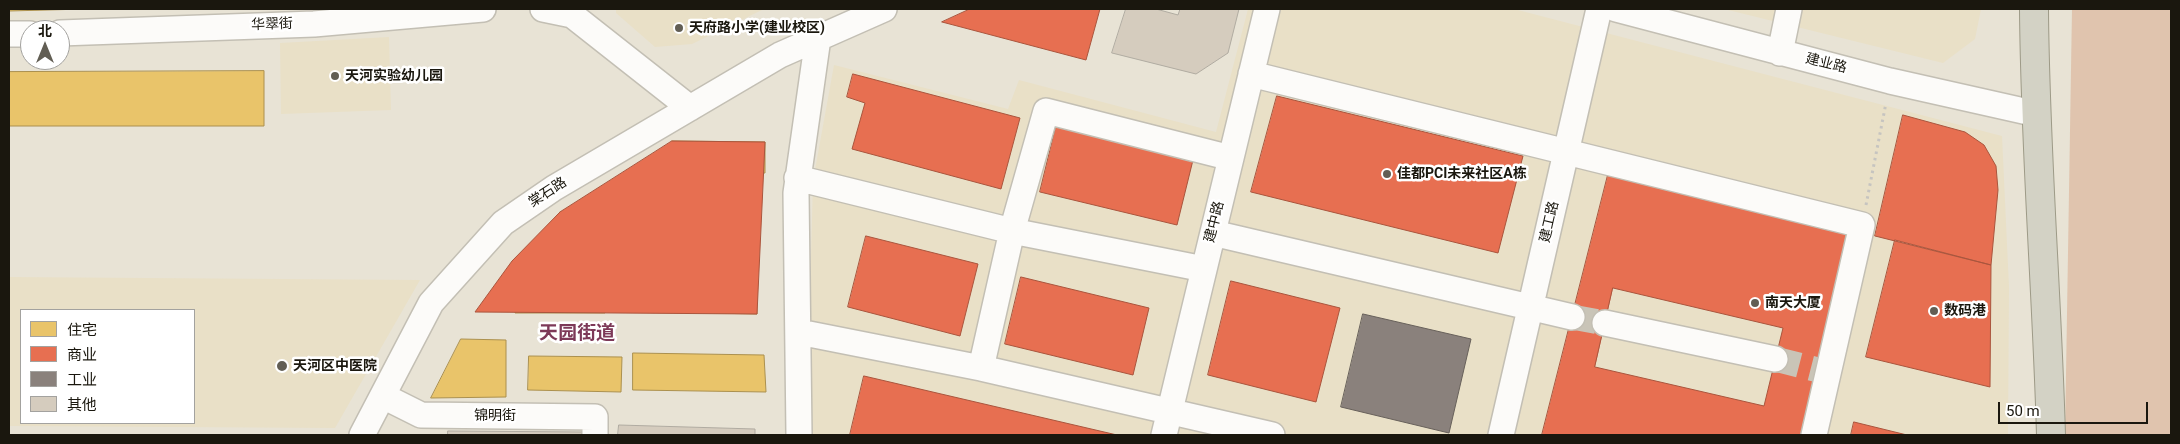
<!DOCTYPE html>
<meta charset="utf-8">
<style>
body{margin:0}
#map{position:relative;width:2180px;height:444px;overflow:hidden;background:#e8e3d5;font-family:Roboto,"Noto Sans SC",sans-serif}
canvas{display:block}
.frame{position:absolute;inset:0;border:10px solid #1a170e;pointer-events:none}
.legend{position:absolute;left:20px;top:309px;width:175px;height:115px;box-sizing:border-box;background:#fff;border:1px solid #a3a29f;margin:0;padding:6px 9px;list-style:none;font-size:15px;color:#1a170e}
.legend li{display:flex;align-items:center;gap:10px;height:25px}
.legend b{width:25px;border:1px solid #a3a29f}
.north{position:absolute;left:20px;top:20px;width:50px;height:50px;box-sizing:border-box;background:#fff;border:1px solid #a3a29f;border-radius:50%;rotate:0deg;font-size:14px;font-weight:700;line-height:20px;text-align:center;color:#1a170e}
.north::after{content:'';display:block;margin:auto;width:18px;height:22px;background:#625e54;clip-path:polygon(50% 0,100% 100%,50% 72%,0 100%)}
.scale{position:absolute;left:1998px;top:402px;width:150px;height:22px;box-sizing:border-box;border:2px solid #1a170e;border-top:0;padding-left:6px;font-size:15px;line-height:18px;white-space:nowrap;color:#1a170e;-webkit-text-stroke:4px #fff;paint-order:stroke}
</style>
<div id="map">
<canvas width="2180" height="444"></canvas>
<div class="frame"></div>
<ul class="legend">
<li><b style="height:14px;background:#e9c46a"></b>住宅</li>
<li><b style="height:14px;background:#e76f51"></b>商业</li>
<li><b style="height:14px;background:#8a817c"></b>工业</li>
<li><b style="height:14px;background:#d5ccbe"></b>其他</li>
</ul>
<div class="north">北</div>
<div class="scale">50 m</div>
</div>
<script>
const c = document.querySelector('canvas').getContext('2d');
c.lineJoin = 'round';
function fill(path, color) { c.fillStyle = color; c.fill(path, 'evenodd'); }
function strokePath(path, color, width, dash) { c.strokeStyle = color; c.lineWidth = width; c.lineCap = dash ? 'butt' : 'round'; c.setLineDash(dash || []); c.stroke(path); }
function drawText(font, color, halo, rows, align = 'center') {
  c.font = font + ' Roboto,"Noto Sans SC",sans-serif'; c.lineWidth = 5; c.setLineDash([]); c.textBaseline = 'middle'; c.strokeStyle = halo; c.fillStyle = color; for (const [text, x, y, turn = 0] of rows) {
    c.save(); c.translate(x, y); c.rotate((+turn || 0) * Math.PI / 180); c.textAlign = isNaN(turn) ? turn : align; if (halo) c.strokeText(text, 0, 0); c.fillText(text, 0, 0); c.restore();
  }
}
fill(new Path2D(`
 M616,9H764L692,44L655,47L616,13Z
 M1248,9H1514L2002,136L2009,287L2008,435H810L809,334L813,181L834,65L1008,109L1019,80L1216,132Z
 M1724,9H1981L1975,39L1943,63Z
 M389,37L391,110L281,114L280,43Z
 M9,277L420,280L335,428L9,426ZM194,310V423H21V310Z`), '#e9e0c7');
fill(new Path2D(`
 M2072,9H2171V435H2065Z`), '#e0c4ae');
const homes = new Path2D(`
 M9,9H85L9,11Z
 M264,71V126H9V72Z
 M672,141L765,142V173L671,172Z
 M619,208L758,212L757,246L619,243Z
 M606,211L605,244H559L560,212Z
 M619,277L757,280V314L618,311Z
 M605,279V313H515V280Z
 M461,339L506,340V397L431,398Z
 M633,353L764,355L766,392L633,390Z
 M529,356L622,357L621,392L528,390Z`);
fill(homes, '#e9c46a');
strokePath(homes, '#ab904e', 1);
const shops = new Path2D(`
 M970,9H1100L1086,60L942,22Z
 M853,74L1020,118L1001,189L852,149L865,103L847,97Z
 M1277,96L1523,156L1498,253L1251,192Z
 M1903,115L1965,132L1984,145L1996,166L1998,190L1991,265L1875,236Z
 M1056,127L1193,160L1177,225L1040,192Z
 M672,141L765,142L757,314L475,312L512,261L560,212Z
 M1609,171L1853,232L1802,435H1542ZM1613,288L1783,328L1764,406L1595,367Z
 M866,236L978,264L960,336L848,307Z
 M1895,240L1991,265L1990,387L1866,357Z
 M1021,277L1149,308L1133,375L1005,344Z
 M1231,281L1340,308L1316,402L1208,375Z
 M864,376L1117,435H850Z
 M1854,422L1907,435H1851Z`);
fill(shops, '#e76f51');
strokePath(shops, '#aa553d', 1);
const industry = new Path2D(`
 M1363,314L1471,339L1449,433L1341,407Z`);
fill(industry, '#8a817c');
strokePath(industry, '#68615b', 1);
const building = new Path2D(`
 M1126,9H1156L1178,15L1180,9H1239L1228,53L1196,74L1112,53Z
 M619,425L755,429V435H618Z
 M448,431L585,432V435H448Z`);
fill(building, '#d5ccbe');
strokePath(building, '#b0aba1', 1);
strokePath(new Path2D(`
 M1572,317L1605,323
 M1775,359L1818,370`), '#c9c4b7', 25, [25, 12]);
const minor = new Path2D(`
 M543,9L572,15L690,108
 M1616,9L1890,81L2037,114
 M60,33L314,24L483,9
 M9,34H30
 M1780,53L1789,9
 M1251,74L1862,225L1814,435
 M797,178L1012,231L1204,269
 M1213,233L1572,317
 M1605,323L1775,359
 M809,334L981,368L1272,435
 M981,368L1012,231L1046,111L1231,158
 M383,396L421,415L595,417V435
 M362,435L431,303L503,223L554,188L780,55L884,9
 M799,435L796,193L818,38
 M1164,435L1267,9
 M1501,435L1599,9`);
const highway = new Path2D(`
 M2034,9C2035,151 2047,293 2051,435`);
strokePath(minor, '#c3bfb4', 28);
strokePath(highway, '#9d9a87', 30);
strokePath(new Path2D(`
 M1866,205L1886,103`), '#c6c4c0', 3, [2.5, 4]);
strokePath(minor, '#fcfbf9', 25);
strokePath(highway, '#d3d2c5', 28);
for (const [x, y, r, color] of [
 [679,28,5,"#625e54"],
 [335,76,5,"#625e54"],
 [1387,174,5,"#625e54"],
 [1755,303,5,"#625e54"],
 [1934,311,5,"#625e54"],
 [282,366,6,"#625e54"]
]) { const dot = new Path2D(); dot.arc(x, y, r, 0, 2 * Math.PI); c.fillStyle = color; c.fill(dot); strokePath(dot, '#fff', 2); }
drawText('14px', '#1a170e', '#fff', [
 ["华翠街",272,25,-2],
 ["建业路",1826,64,14],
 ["棠石路",548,193,-33],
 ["建中路",1215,222,-76],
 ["建工路",1550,222,-77],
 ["锦明街",495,416]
]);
drawText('bold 14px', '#1a170e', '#fff', [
 ["天府路小学(建业校区)",689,28],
 ["天河实验幼儿园",345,76],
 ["佳都PCI未来社区A栋",1397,174],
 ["南天大厦",1765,303],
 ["数码港",1944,311],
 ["天河区中医院",293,366]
], 'left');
drawText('bold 19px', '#7d3958', '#fff', [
 ["天园街道",577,334]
]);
</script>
